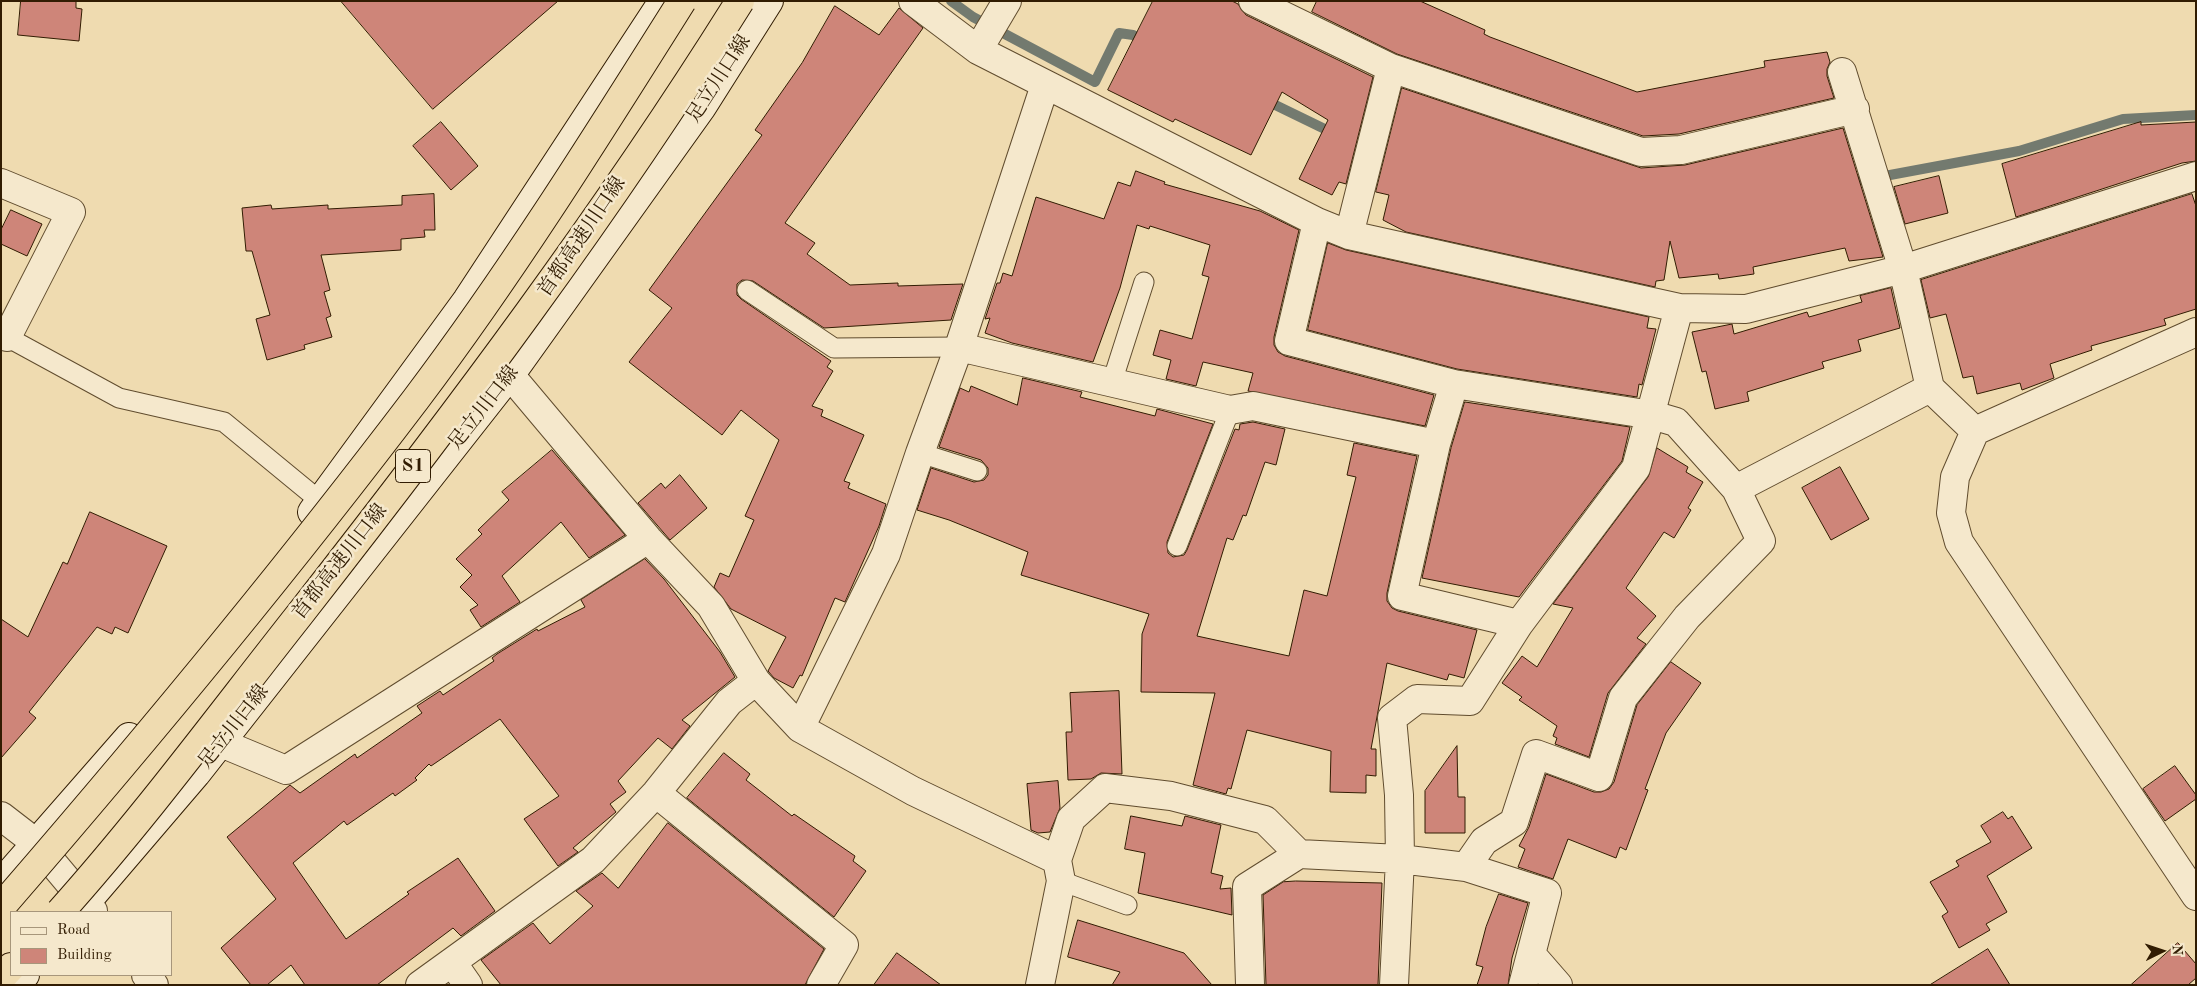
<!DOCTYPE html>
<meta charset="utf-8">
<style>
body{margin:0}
#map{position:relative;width:2197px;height:986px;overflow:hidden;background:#efdbb0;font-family:"Old Standard TT",serif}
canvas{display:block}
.frame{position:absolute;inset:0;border:2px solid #311c02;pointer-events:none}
.legend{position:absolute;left:10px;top:911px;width:162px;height:65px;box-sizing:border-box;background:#f5e8cc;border:1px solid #a7967b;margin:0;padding:6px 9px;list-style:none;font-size:15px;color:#311c02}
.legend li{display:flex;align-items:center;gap:10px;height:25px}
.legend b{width:25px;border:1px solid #a7967b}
.north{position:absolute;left:2137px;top:926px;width:50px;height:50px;-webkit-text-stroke:4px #f5e8cc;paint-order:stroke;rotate:86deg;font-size:14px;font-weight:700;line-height:20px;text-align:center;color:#311c02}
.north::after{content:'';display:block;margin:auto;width:18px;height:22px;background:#311c02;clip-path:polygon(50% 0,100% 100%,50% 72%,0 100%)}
</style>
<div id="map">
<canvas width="2197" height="986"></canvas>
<div class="frame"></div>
<ul class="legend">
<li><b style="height:6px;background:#f5e8cc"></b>Road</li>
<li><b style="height:14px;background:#ce8579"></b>Building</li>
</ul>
<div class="north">N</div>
</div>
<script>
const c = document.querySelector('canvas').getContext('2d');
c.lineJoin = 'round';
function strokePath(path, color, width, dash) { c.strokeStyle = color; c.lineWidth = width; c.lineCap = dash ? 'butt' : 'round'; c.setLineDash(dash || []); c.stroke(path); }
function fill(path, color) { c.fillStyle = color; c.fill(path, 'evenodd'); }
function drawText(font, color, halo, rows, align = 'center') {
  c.font = font + ' "Old Standard TT","Noto Serif JP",serif'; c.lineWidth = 5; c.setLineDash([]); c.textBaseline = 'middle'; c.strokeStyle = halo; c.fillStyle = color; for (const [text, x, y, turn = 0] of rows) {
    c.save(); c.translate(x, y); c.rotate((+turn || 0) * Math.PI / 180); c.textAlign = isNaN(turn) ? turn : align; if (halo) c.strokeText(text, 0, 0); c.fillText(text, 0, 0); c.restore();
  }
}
strokePath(new Path2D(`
 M951,1L973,17L1095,82L1119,33L1133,35L1146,42
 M1265,100L1335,134
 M1847,183L2019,151L2123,119L2196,115`), '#737a6f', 10);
const building = new Path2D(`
 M21,1H76V8L82,9L79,41L18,35Z
 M341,1H558L433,109Z
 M1153,1H1232L1238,4L1246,15L1373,77L1346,184L1339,182L1332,195L1299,179L1328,120L1282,92L1251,155L1175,119L1173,122L1108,90Z
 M1317,1H1420L1485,30L1484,34L1490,37L1637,92L1765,67L1764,61L1827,52L1830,62L1827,69V76L1834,98L1679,134L1643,136L1397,54L1312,12Z
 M835,6L879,35L899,8L923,28L785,223L815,243L807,254L850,285L898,283V286L963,284L951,320L824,328L753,281L742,280L737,284V295L741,299L831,361L827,367L833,371L812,406L823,410L821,416L864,435L844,481L850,483L848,488L886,504L879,526L845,602L835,598L802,676L800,675L793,688L774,678L768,671L786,637L731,609L714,587L720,573L729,577L754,520L745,516L779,440L741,410L722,435L629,362L672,308L649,290L762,135L755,130L802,63Z
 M1402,88L1641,168L1685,165L1843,128L1883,257L1849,261L1845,248L1753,267L1754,274L1719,279L1718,274L1679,278L1670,241L1664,280L1656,281L1655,287L1406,232L1383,220L1389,195L1376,192Z
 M441,122L478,166L451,190L413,146Z
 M2141,122V125L2196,122V161L2182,163L2016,217L2002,164Z
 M1136,171L1165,182L1164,184L1260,211L1299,230L1274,337V345L1278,352L1285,356L1434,395L1425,426L1248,391L1253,373L1203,362L1196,386L1166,379L1171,360L1153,355L1160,330L1192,339L1209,277L1202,275L1210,245L1150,226L1149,229L1137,225L1120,288L1093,362L1012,343L985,333L990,318L985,319L997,283H1000L1003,273L1012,276L1036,197L1104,219L1118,182L1130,186Z
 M1939,176L1948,213L1905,224L1894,187Z
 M434,194L435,230H424L425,237L401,239V250L321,255L330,290L324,292L331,316L326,318L332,337L304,345L305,349L267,360L256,319L270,315L252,251H246L242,208L271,205L272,209L328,205V209L402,205V196Z
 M2192,194L2196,206V309L2164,319L2166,325L2091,346L2092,350L2050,364L2054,378L2022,390L2020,383L1977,394L1973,376L1963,378L1946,314L1930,318L1921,280Z
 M11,210L42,224L27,256L1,244V230Z
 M1328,243L1346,250L1649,317L1647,328L1656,329L1642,385L1639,384L1637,397L1457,369L1308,330Z
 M1891,288L1900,328L1858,340L1861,351L1822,362L1824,368L1747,392L1749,401L1715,409L1706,371L1702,372L1692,332L1732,324L1734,334L1807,312L1809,317L1862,302L1860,296Z
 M1023,378L1082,392L1080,397L1155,416L1157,409L1213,424L1167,542L1168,553L1173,557L1184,555L1187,550L1235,429L1239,430L1240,424L1253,422L1285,429L1276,465L1265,462L1246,516L1243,515L1233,540L1227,538L1197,636L1289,656L1304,590L1327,596L1356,477L1347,475L1354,443L1417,456L1387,593V601L1392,608L1398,611L1477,630L1464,678L1449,674L1447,680L1387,663L1371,749H1376V776L1366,775V793L1330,792L1331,751L1247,730L1231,789L1228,788L1226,794L1193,785L1215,693L1141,692L1142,634L1149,614L1021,575L1028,552L949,520L917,510L931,468L974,482L984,480L988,475V468L981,460L939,447L960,388L969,392L971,386L1017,405Z
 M1465,402L1630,427L1622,461L1519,597L1422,578L1451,448Z
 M1657,448L1688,467L1686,472L1703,482L1688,508L1691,510L1674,538L1664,532L1626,588L1656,616L1637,638L1646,644L1608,693L1589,757L1555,744L1557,738L1553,736L1557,726L1519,700L1522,697L1502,683L1522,656L1537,667L1573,608L1553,604L1648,477Z
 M552,450L625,535L589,558L561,522L502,576L520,602L481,627L470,610L478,605L460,587L472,575L456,559L482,534L478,530L509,500L502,492Z
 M1840,467L1869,519L1831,540L1802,488Z
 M680,475L707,508L670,540L638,503L661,483L665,488Z
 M90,512L167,546L128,633L115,627L112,634L97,627L29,712L36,718L1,758V619L28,637L63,562L67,564Z
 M645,559L664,579L720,652L735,677L682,720L690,726L672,749L658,738L618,781L626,792L610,804L616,812L573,848L578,852L558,866L524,819L559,796L500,719L431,766L429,764L415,778L417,780L395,796L393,793L347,825L344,821L293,863L346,939L409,894L407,892L458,858L495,911L461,936L453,928L377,985H305L291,965L267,985H251L221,948L276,899L227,837L290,785L300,793L355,754L357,758L422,713L417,706L440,691L443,695L494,661L492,658L497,654L537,629L538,631L585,607L581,600Z
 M1671,662L1701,683L1666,733L1645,789L1648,790L1626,850L1620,847L1616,858L1568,839L1553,879L1518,867L1525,849L1519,846L1529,827L1546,774L1594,792H1601L1609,789L1614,782L1637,705Z
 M1119,691L1122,774L1101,773L1091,779L1068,780L1066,732H1072L1070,693Z
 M1457,746L1458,797H1465V833H1425V791Z
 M724,753L750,774L746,780L792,816L794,814L855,856L853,861L866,871L834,917L687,798Z
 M2175,766L2196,795V799L2165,821L2143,789Z
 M1058,781L1060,808L1050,832L1038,833L1031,830L1027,784Z
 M2003,812L2008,819L2012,816L2032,848L1987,876L2007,912L1986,924L1990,930L1959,948L1942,916L1948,912L1930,882L1959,866L1956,861L1991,842L1981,826Z
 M1131,816L1182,826L1185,816L1221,825L1211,873L1223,876L1220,889L1231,888L1232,915L1138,893L1145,853L1125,849Z
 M668,823L824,949L805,985H501L481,960L533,923L550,944L593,906L576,891L602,873L618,888Z
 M1296,881L1382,883L1378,985H1266L1263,895L1283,882Z
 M1499,894L1528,903L1512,958L1508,985H1477L1483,967L1476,965L1486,927Z
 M1078,920L1184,953L1212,985H1112L1120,972L1068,957Z
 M2178,943L2196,964V978L2188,985H2131Z
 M1988,949L2010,985H1930Z
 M897,953L941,985H874Z`);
fill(building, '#ce8579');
strokePath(building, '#311c02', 1);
const lane = new Path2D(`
 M747,290L834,348L959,347
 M7,337L119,398L224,422L320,501
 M1112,382L1144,282
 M920,453L977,471
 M1177,546L1230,410
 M1061,881L1127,905`);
const street = new Path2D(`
 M913,1L978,50L1317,222L1349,235L1679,308L1746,309L1903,269L2196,176
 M1253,1L1391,68L1641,152L1681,150L1855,109
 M978,50L1007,1
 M1842,72L1903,269L1930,388L1975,431
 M1,183L71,212L7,337L1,335
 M1317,222L1289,341L1454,384L1652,415L1676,422L1736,489
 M1349,235L1391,68
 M2196,332L1975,431L1955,477L1951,513L1959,542L2196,896
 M959,347L1230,410L1253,406L1436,444
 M510,375L648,539L711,606L756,681
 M1454,384L1436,444L1402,596L1519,624
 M800,728L886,554L920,453L959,347L1045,85
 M221,743L286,770L648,539
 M656,793L844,945L821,985
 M1,816L36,843L93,911
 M1057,860L1071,819L1105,788L1171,796L1265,820L1299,854L1400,859L1466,867
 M1531,954L1558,985
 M452,962L468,985
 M146,975L154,985
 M420,985L593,860L656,793L729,702L756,681L800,728L913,791L1057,860L1061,881L1040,985
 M1250,985L1247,887L1299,854
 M1394,985L1400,859L1399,795L1392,718L1417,699L1470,701L1519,624L1636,468L1679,308
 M1523,985L1547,893L1466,867L1484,841L1514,822L1536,754L1599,777L1623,698L1687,617L1761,541L1736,489L1930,388`);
const secondary = new Path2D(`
 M312,512L467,300L663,1
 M1,883L129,737
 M78,912L196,774L516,367L702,107L769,1
 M16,985L25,975`);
const highway = new Path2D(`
 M1,978L11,967`);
strokePath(lane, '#604c2e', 21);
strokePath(street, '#604c2e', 30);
strokePath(secondary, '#311c02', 30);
strokePath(highway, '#311c02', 30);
strokePath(lane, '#f5e8cc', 19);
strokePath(street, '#f5e8cc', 28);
strokePath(secondary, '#f5e8cc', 28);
strokePath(highway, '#efdbb0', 28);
const highwayBridge = new Path2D(`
 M1,907C144,742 284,573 416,399C512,272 597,136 682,1
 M60,912C145,817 221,714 300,614C455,416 607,214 740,1`);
strokePath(highwayBridge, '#311c02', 30, []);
strokePath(highwayBridge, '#efdbb0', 28);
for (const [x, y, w] of [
 [413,466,35]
]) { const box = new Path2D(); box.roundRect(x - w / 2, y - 16.5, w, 33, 4); c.fillStyle = '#f5e8cc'; c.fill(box); strokePath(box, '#311c02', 1); }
drawText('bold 19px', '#311c02', null, [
 ["S1",413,466]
]);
drawText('20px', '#311c02', '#f5e8cc', [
 ["足立川口線",719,79,-57],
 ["首都高速川口線",582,237,-56],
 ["足立川口線",484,408,-52],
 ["首都高速川口線",340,562,-52],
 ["足立川口線",234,727,-52]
]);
</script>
